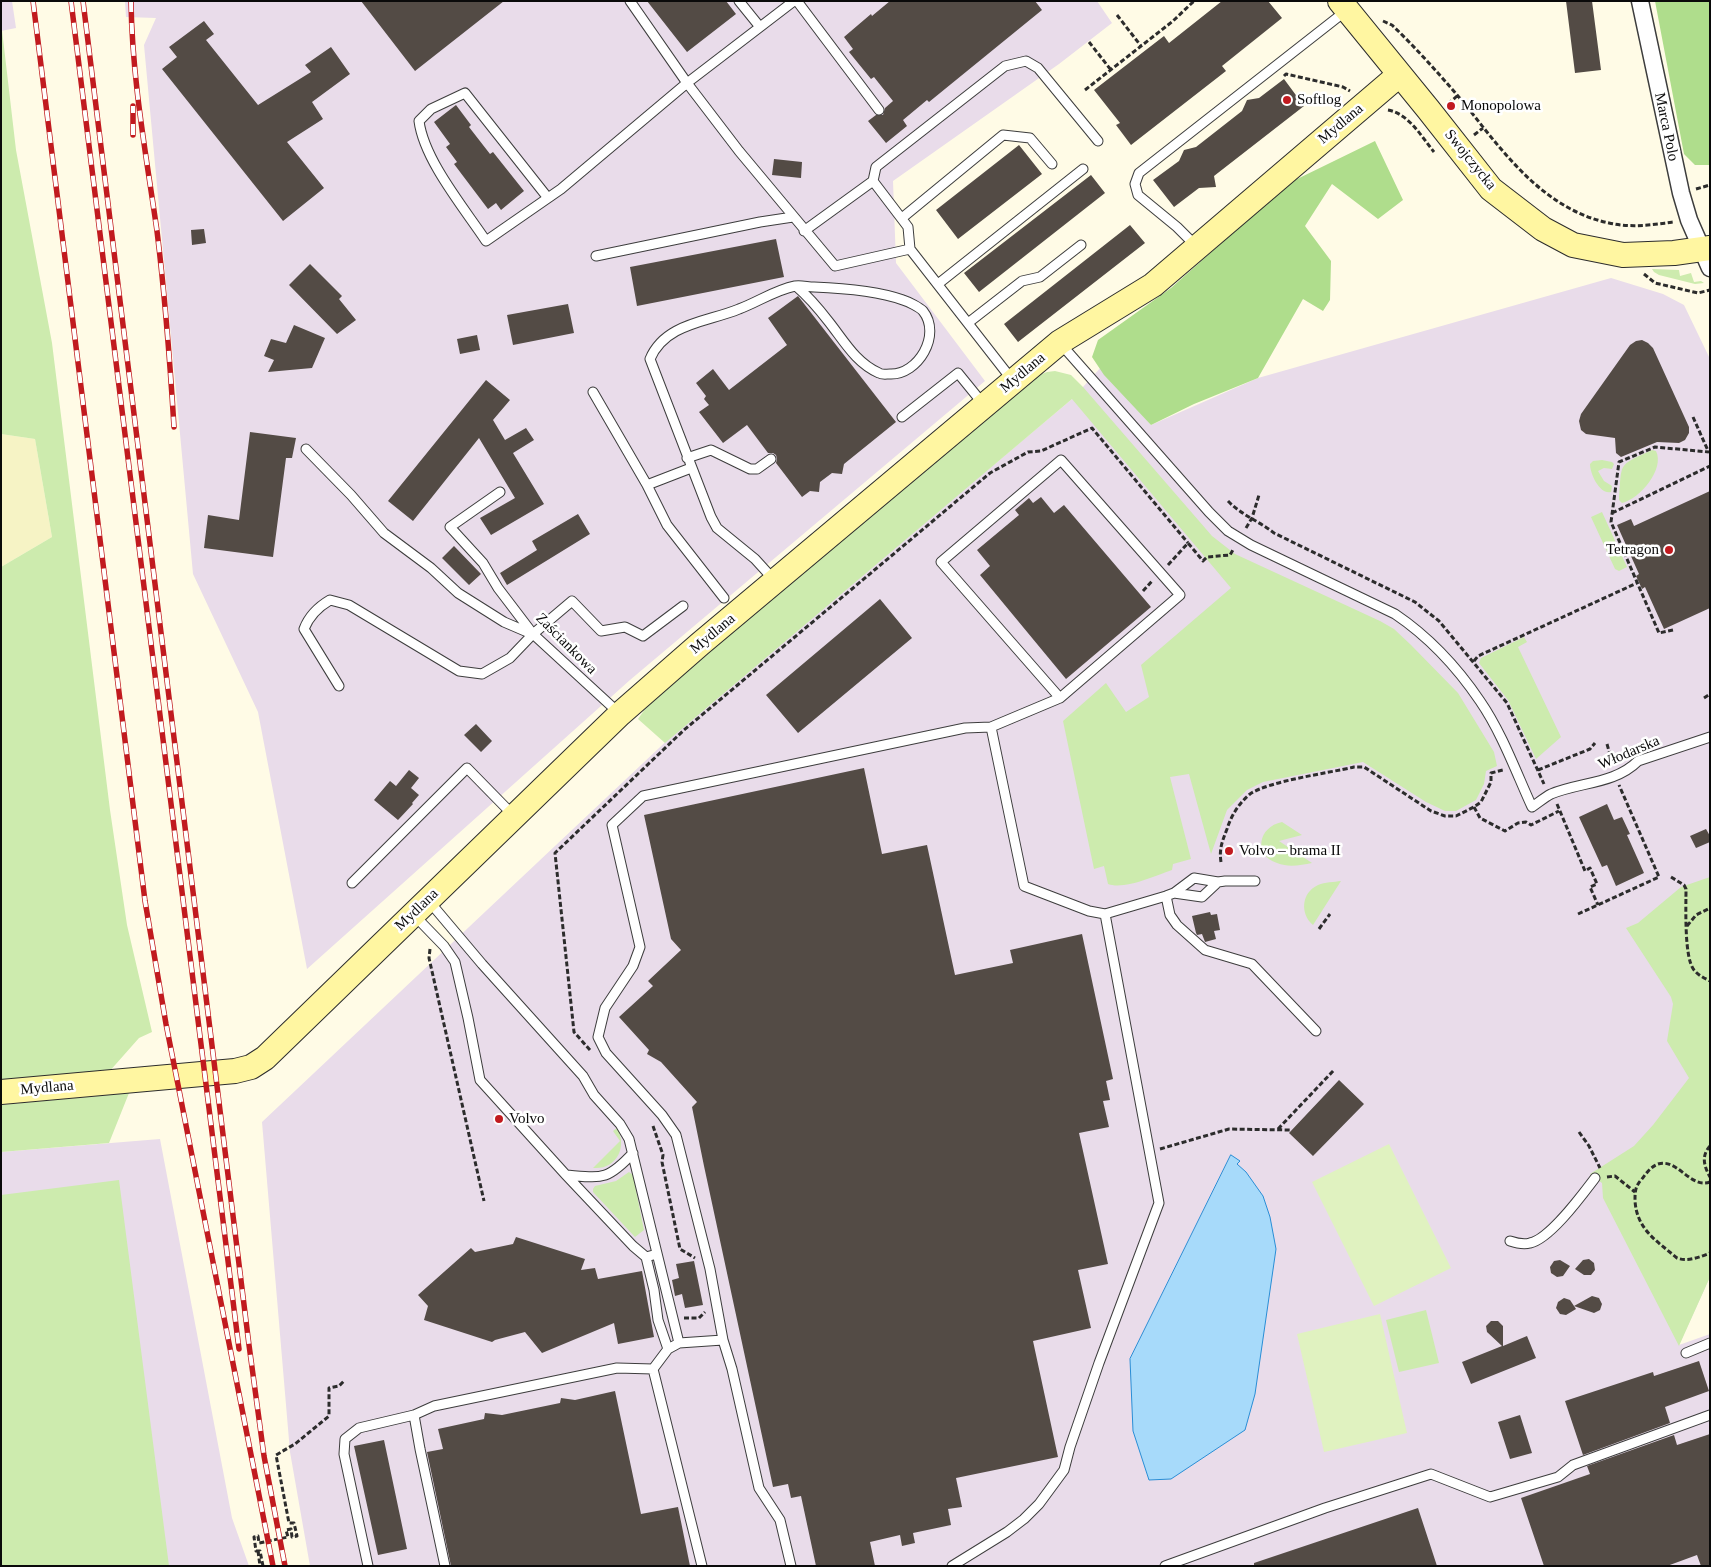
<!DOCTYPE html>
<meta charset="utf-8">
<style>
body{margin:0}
#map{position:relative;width:1711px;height:1567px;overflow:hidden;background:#fffbe6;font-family:"Times New Roman",serif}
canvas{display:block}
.frame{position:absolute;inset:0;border:2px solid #0a0a0a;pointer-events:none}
</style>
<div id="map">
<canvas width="1711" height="1567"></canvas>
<div class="frame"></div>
</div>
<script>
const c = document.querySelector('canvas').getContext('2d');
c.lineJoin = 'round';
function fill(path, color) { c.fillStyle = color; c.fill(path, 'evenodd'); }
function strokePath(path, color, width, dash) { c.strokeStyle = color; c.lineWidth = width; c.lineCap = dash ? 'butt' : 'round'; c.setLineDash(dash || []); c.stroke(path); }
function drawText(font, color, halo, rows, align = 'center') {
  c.font = font + ' "Times New Roman",serif'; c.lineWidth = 5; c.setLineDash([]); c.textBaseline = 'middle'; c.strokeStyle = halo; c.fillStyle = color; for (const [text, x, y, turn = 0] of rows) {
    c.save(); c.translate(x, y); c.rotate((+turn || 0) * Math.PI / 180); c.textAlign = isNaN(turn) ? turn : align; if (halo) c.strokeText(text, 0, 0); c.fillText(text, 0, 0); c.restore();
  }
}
fill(new Path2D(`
 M1,1H12L16,28L1,31Z
 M125,1H1097L1112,23L1059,64L893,181L896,263L985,381L630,680L307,969L258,712L193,574L144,45L156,18L126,17Z
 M1611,278L1663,294L1684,305L1710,359V1277L1679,1345L1710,1334V1566H310L290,1452L262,1122L676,732L1072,399L1103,365L1151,425L1258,378Z
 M160,1139L232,1518L249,1566H1V1152Z`), '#e9dcea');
fill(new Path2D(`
 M1,434L35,439L52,537L1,567Z`), '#f6f3c5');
fill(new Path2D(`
 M2,30L16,150L52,343L110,810L127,925L152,1032L139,1038L108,1073L1,1081V567L52,537L35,439L1,434Z
 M1652,269L1679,270L1680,276L1691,273L1694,282L1701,281L1704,283L1695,284L1659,275L1654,272Z
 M1055,371L1071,375L1083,387L1212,536L1235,554L1380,621L1394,629L1411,645L1458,693L1494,752L1497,766L1486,771L1484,784L1476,800L1456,811H1445L1426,802L1363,762L1263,782L1247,790L1227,810L1211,854L1189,774L1170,777L1191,859L1173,864L1172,870C1155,876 1124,890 1108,884L1104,866L1094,869L1063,721L1106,683L1126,712L1149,697L1141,665L1231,588L1072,399L665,743L638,719L652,699L1034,377L1047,372Z
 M1652,450L1656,451C1665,469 1640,499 1622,503L1619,500C1622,462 1617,466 1652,450Z
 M1602,460L1612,462L1614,464L1612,469L1604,468L1598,471L1604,481L1612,486L1611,492C1600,495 1590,474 1590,464L1593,461Z
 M1602,512L1627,567L1619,571L1615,569L1591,517Z
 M1524,637L1527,642L1518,647L1561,737L1536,759L1508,700L1479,663L1481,658Z
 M1282,822L1302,835L1279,841L1312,863C1301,865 1289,868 1277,863C1253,855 1258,827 1282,822Z
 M1710,877V1277L1679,1346L1603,1198L1602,1183L1590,1174L1634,1146L1653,1125L1689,1078L1667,1041L1673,1004L1671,997L1626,928L1638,923L1681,887Z
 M1341,881L1313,925C1300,914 1301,893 1318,885C1325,882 1334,882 1341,881Z
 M129,1093L109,1143L1,1152V1105Z
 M617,1128C628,1147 616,1170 593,1168L620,1141L613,1131Z
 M629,1172L633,1175L644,1230L635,1237L593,1192V1189L595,1186L616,1181Z
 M119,1180L169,1566H1V1195Z
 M1426,1310L1439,1363L1399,1372L1386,1320Z`), '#cdebae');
fill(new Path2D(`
 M1655,1H1710V165H1695L1684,154Z
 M1375,141L1403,200L1378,219L1332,184L1305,226L1331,261L1330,300L1323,311L1303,299L1258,378L1194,404L1151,425L1104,375L1092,357L1098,340L1171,288L1289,183Z`), '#afdd8c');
fill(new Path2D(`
 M1389,1144L1451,1268L1374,1306L1312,1182Z
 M1380,1314L1407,1433L1324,1452L1297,1334Z`), '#e0f2c0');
const water = new Path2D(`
 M1231,1155L1240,1161L1237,1164L1246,1172L1263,1196L1270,1217L1276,1249L1255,1394L1245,1430L1171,1479L1149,1480L1133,1431L1130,1359Z`);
fill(water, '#a7dafa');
strokePath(water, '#298ed6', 1);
fill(new Path2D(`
 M361,1H504L415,71Z
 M647,1H726L736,14L687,52Z
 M890,1H1035L1042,10L929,102L927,100L903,120L907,126L886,143L868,121L876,115H883L885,108L893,101L874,77L871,79L849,52L853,49L844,37L871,14L872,16Z
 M1222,1H1268L1282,18L1222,66L1226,71L1131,145L1116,125L1120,123L1094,90L1164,36L1169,43Z
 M1566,1H1592L1601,70L1575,73Z
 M204,21L214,34L206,40L258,105L311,72L305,65L331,47L350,74L312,102L323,119L287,142L324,188L283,221L162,69L177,57L169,47Z
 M1284,79L1304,106L1214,176L1216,187L1199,188L1174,207L1153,180L1179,161L1184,150L1196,147L1242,111L1247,100L1259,98Z
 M456,105L471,125L469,127L490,154L493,152L524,191L501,210L496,203L488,209L454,164L457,162L446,147L450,144L434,122Z
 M1019,145L1042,174L958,239L936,210Z
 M774,159L802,162L801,178L772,175Z
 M1091,175L1105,193L979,292L964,273Z
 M1130,225L1145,243L1018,342L1004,324Z
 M204,229L206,243L192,245L191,230Z
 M776,239L784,277L637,306L630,267Z
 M310,264L342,296L339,299L356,320L337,334L289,285Z
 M798,296L896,422L844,464L842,474L832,473L820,482L819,492L810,491L802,497L776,463L777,459L776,455L773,453H768L747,425L723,443L699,412L709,405L704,399L706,396L696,383L713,369L729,390L787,345L768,318Z
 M568,304L574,333L513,345L507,315Z
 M294,325L325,338L312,368L268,372L274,360L264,356L271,339L286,343Z
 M477,335L480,350L460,354L457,339Z
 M1642,340L1648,343L1653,348L1689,427V433L1685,440L1679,443L1657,442L1621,457L1616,453L1615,438L1586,434L1581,430L1579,421L1581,414L1630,345L1636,341Z
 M486,380L510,400L493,420L505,440L526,428L534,440L513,453L544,504L491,535L480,518L515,498L479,438L413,521L388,501Z
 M250,432L296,438L292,458H286L273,557L204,548L208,515L239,520Z
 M1710,491V608L1664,629L1645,587L1642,589L1636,576L1639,574L1617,525L1631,519L1634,526Z
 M1041,497L1054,513L1064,505L1151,607L1066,679L980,575L990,566L977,550L1019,515L1015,510L1029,498L1033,503Z
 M578,514L590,534L507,585L500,573L537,550L532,541Z
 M454,546L481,574L469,585L442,558Z
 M880,599L912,638L798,733L766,695Z
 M476,724L492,741L481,752L464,735Z
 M864,768L882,854L927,845L955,975L1013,963L1010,950L1082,934L1113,1079L1106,1081L1110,1100L1103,1101L1109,1127L1079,1133L1108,1264L1078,1270L1091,1328L1033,1341L1058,1457L956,1478L962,1507L948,1509L951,1525L913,1533L915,1543L902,1546L900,1535L870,1542L875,1566H816L801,1496L791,1498L788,1484L773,1487L704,1166L692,1107L697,1102L661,1062L647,1054L649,1050L619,1017L653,986L648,981L681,950L671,939L644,815Z
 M409,770L419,778L411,788L419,795L412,803L413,804L398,820L374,800L390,781L396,786Z
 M1607,804L1614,820L1622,817L1630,834L1627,835L1644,873L1616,886L1607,865L1602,867L1579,817Z
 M1706,829L1710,836V842L1696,848L1690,836Z
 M1210,912L1211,915L1217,914L1220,930L1214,931L1216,939L1205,942L1202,934L1197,935L1196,933L1192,916Z
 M1339,1080L1364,1104L1313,1156L1289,1133Z
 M516,1237L585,1259L581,1270L595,1268L598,1279L642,1271L654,1337L618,1344L614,1323L542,1353L525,1332L495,1340L492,1342L424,1320L428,1306L418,1295L471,1248L475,1252L513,1244Z
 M1589,1259L1594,1263L1595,1270L1591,1275H1584L1575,1269L1583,1260Z
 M1560,1260L1570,1266L1563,1276L1557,1277L1551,1273L1550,1267L1554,1261Z
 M694,1261L703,1305L685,1308L682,1294L675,1296L672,1280L679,1278L676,1264Z
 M1592,1296L1599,1298L1602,1304L1600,1310L1594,1313L1574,1306L1576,1309L1566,1315L1560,1314L1556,1308L1558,1302L1564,1298L1570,1300L1574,1306Z
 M1491,1321H1498L1503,1326V1346L1527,1336L1536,1358L1471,1384L1462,1362L1502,1346L1487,1332L1486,1326Z
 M1699,1361L1709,1391L1665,1407L1670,1423L1583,1455L1565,1401L1653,1372L1654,1376Z
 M615,1391L641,1514L678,1507L690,1566H451L427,1452L443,1449L438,1429L484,1419L485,1413L502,1415L560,1403L561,1398L575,1400Z
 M1520,1415L1532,1453L1510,1459L1498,1422Z
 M1710,1434V1566H1701L1697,1555L1667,1566H1544L1521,1498L1590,1474L1587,1466L1674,1435L1677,1445Z
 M384,1440L407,1549L378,1555L354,1446Z
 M1418,1508L1437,1566H1254V1563Z`), '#534b45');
const lane = new Path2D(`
 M630,1L687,83L739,151L835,266L910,249L1013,381
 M739,1L760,27
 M797,1L879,110
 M873,181L876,167L1005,66L1026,61L1038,68L1098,141
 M548,198L465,93L431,109L419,121C424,160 464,208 486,241L561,189L687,83L794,1
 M902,218L1003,135L1030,138L1052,164
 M804,231L873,181L908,227L910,249
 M1196,246L1177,227L1138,195L1135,184L1139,173L1347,10
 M596,256L760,222L793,217
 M938,284L1083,169
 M968,323L1022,281L1040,277L1081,245
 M1060,343L1209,512L1228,531L1251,545L1395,614C1429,637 1457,667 1480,701C1502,733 1516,772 1532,807C1538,803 1545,797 1551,794C1580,782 1615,784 1638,761L1710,737
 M593,392L647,485L691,468
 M902,417L958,373L984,405
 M306,449L351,495L384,533L431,568L458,593L504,622L532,634
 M687,458L711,450L750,469H757L771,459
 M647,485L667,525L724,598
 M500,492L450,527L483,563L498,588L533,634L620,714
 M775,581L755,559L717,528L711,517L650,359C665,323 708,322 739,309C758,302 775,290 795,286C801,285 808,287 814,287C840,288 878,291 903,300C909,302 919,307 923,311C942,335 918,375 890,374C886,374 882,375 879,373C856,363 844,341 829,322C819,309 809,297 796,286
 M339,686L304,629C309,616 318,607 330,600L349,605L459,671L482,674L510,658L533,634L572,601L601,631L625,627L643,636L683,606
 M991,727L1060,698L1180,595L1061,460L941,562L1060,698
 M352,883L467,768L514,816
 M1174,893L1202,897L1218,882
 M1166,896L1170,915L1177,925L1205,950L1252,964L1316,1031
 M428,900L482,964L583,1076L594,1095L620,1124L629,1139L679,1343
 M413,914L444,946L455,962L468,1018L480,1080L566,1175L633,1246L646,1257L657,1254
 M566,1175C602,1178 607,1181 633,1153
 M1510,1241C1516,1243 1523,1245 1530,1243C1550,1239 1582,1195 1595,1178
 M646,1257L654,1290L658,1320L668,1349
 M723,1340L732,1369L759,1488L780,1520L791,1566
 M1686,1353L1710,1343
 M653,1369L668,1349L679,1343L723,1340L710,1269L676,1135L662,1115L606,1053L598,1037L605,1008L633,966L640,947L612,825L643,796L965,728L991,727L1024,886L1089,911L1105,914L1166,896L1174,893L1194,878L1218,882L1225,881H1255
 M653,1369L702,1566
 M414,1415L420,1449L445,1566
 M368,1566L344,1454L345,1439L359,1428L414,1415L434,1406L617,1368L653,1369
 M952,1566L1007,1532L1024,1519L1039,1504L1064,1470L1070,1447L1099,1363L1159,1203L1105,914
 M1165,1566L1325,1508L1431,1474L1490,1497L1558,1477L1573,1465L1710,1415`);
const street = new Path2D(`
 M1640,1L1681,193L1689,220L1710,268`);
const secondary = new Path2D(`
 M1340,1L1428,109L1491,189L1543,229L1573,245L1623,255L1674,253L1710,248
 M1,1092L235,1071L251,1067L265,1058L620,714L700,644L1060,342L1153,285L1399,75`);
strokePath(lane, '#3d3d3d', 11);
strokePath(street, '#3d3d3d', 19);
strokePath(secondary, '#2c2c2c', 26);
strokePath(new Path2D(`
 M1117,15L1141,46
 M1383,21L1392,25C1417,49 1441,76 1464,103C1503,152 1543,209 1609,223C1631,228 1652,225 1673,222
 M1089,42L1111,70
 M1284,76L1286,74L1343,87L1350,91
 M1085,90L1173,21L1194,1
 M1448,104L1457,96
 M1388,110C1409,114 1421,136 1434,152
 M1474,135L1483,128
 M1696,189L1710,185
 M1644,274L1655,283L1698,293L1710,290
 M1693,417L1709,453
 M1228,501C1241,515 1259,521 1274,533L1415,602L1439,621L1507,703L1544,784
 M1612,513L1710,466
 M1246,528L1252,518L1259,495
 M1168,565L1188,543L1203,561L1207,557L1230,555L1234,548
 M1143,591L1153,580
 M1673,630L1659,633L1611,522L1619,462L1655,447L1709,452
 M1474,661L1478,656L1637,583
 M1704,698L1710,694
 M1607,744L1613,765
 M1538,770L1590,749L1595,743
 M1557,804L1585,871L1590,868L1597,884L1590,887L1598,905
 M1474,807L1480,818L1505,831L1518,823L1526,822L1531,825L1559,811
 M1221,862C1219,849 1222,842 1227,829C1231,816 1239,803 1250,794C1269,781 1329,773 1354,767H1364L1431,811L1445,816H1456L1474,807L1481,802L1491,782V773L1503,770
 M1671,877L1684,885L1686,889C1686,907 1684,958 1694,970C1698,975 1704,978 1710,981
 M1578,914L1659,877L1619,785
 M1687,926L1696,915L1710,908
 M1319,929L1330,914
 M430,949L429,958L484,1201
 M590,1050L574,1032L555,853L684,730L990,473L1028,452L1041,451L1092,428L1188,543
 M653,1126L663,1155L662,1162L680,1249L695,1258
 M1278,1129L1334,1070
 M1579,1132L1589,1146L1600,1168
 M1710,1146C1701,1156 1704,1166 1710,1177
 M1160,1149L1229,1129L1290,1130
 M1607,1177L1615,1176L1635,1192
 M1710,1182C1690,1189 1678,1158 1658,1164C1650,1167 1646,1174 1641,1180C1635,1187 1635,1192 1635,1201C1637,1230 1657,1241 1677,1258C1687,1262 1700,1257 1710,1253
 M684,1318H699L705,1312
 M258,1551L260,1566
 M263,1566L260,1551H256L254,1537L258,1536L259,1543L288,1537L286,1530L291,1529L292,1537L297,1536L294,1523H289L276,1455L295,1444L329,1416V1388L339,1386L344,1381`), '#2c2c2c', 3, [5, 2.5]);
strokePath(lane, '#fff', 9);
strokePath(street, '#fff', 16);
strokePath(secondary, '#fff6a1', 24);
const rail = new Path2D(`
 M33,1L145,901L166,1024L273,1566
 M71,1L239,1349
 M83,1L249,1345L264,1456L285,1566
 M131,1C132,79 146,154 157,231C165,296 170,362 174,427
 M133,135V106`);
strokePath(rail, '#c11a1f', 5.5);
strokePath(rail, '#fff', 4, [11]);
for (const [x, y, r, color] of [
 [1287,100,5,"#c11a1f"],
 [1451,106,5,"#c11a1f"],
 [1669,550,5,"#c11a1f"],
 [1229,851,5,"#c11a1f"],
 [499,1119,5,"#c11a1f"]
]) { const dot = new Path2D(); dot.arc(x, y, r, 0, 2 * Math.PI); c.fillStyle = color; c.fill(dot); strokePath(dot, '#fff', 2); }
drawText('15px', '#0a0a0a', '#fff', [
 ["Softlog",1297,100],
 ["Monopolowa",1461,106],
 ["Tetragon",1659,550,"right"],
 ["Volvo – brama II",1239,851],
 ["Volvo",509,1119]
], 'left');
drawText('15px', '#0a0a0a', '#fff', [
 ["Mydlana",1341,124,-40],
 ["Marca Polo",1666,127,78],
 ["Swojczycka",1470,160,51],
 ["Mydlana",1023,373,-40],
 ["Mydlana",713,634,-40],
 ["Zaściankowa",566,644,45],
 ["Włodarska",1629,753,-23],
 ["Mydlana",417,910,-44],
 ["Mydlana",47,1088,-5]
]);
</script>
